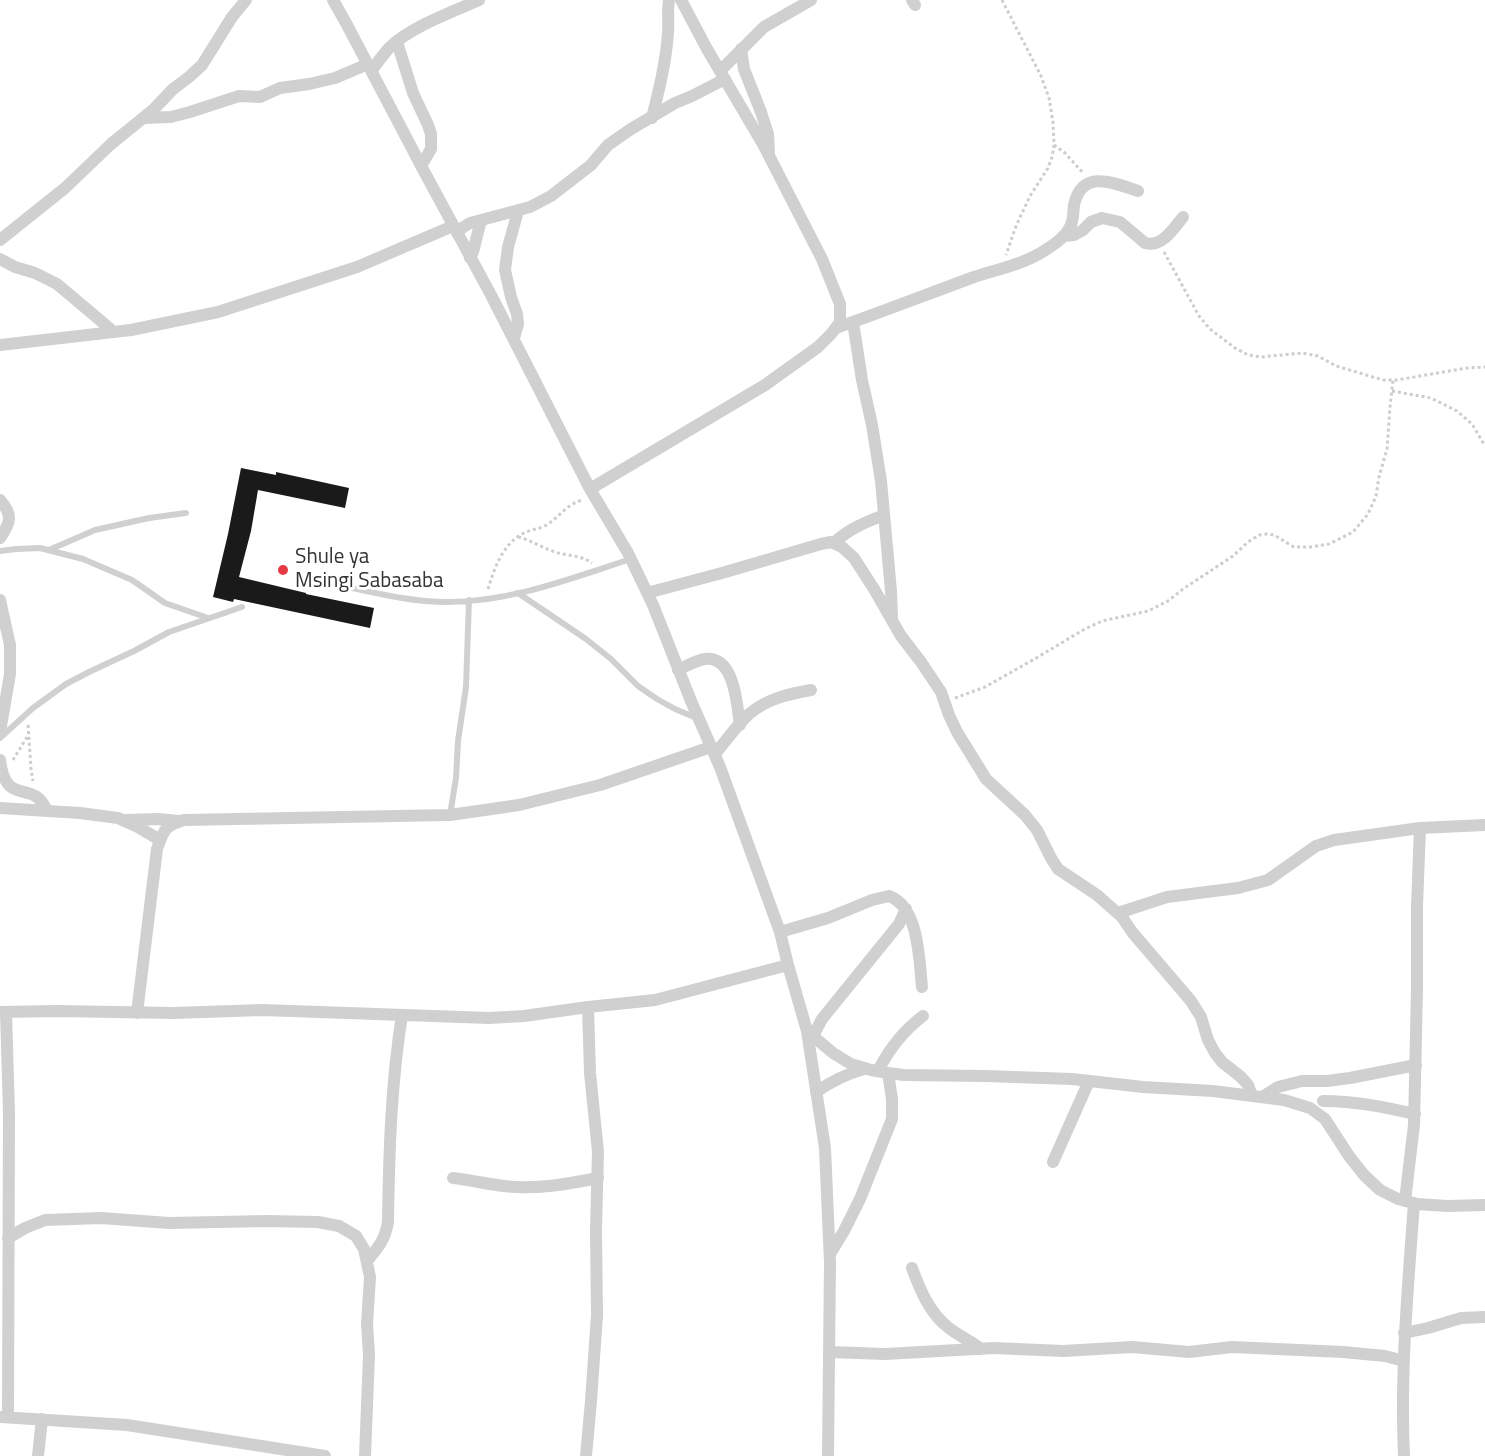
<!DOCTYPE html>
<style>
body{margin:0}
canvas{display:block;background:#fff}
</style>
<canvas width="1485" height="1456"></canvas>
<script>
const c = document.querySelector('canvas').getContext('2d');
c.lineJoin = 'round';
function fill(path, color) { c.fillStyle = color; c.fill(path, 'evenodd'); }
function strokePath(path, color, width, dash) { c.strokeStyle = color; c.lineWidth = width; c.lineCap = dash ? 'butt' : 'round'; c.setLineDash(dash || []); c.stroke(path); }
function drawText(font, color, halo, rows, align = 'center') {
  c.font = font + ' "Titillium Web",sans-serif'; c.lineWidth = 6; c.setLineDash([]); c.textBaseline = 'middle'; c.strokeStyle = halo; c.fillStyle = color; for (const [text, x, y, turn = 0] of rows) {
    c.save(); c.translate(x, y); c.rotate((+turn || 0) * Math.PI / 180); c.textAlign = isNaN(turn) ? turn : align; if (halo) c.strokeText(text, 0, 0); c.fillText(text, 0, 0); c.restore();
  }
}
fill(new Path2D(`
 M241,468L276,475V472L349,488L345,508L258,490L251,531L239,577L306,593V594L374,608L370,628L234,599L233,602L213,597L228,534Z`), '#1a1a1a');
strokePath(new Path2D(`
 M1002,0L1041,76L1049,98L1053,122L1054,145L1052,157L1048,168L1030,196L1016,226L1006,255
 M1054,145L1065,153L1084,174
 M1164,252L1199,316L1210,329L1235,348L1248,355L1261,357L1302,353L1318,356L1336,366L1383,380H1397L1467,368L1485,367
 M1392,391L1431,398L1457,411L1472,424L1485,446
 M518,537C531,540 542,548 555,552C567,556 581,555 592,563
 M488,589C495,567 503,542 526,532C533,529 541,529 548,524C560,516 568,503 583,500
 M955,698L985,687L1038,657L1083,630L1102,621L1148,611L1168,601L1183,589L1233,556L1248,542L1259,535L1267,534L1274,535L1294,547H1311L1329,544L1353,532L1368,514L1376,496L1379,477L1387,449L1390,407L1393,380
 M28,725L31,769L33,781
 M13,760L27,737`), '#cdcdcd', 3, [3, 3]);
strokePath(new Path2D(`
 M49,550L95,530L149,518L186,513
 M0,551L16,549L40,548L83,559L132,580L165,603L208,618
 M334,584C372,592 409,602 448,602C511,602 571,578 631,559
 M518,593L586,639L611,659L638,686L657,699L675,709L699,719
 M0,738L33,708L66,684L89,672L134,651L169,632L242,607
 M450,815L456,778L458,741L466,687L469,600`), '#d0d0d0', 6);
strokePath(new Path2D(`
 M333,0L346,23L426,175L491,295L590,489L628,553L653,605L691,701L720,767L780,932L788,965L807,1031L825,1148L830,1262L828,1456
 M912,0L915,5
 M397,42L413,93L428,125L431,134V149L421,166
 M741,49L744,69L761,112L768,134L769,154
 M372,70C377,63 383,55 389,48C410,27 452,12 479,0
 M720,71L764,27L811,0
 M143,118L171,117L190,112L239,96L260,97L280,88L309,84L335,78L368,64
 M652,118C659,90 666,62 668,33C669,22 667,12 669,0
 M457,233L462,228L470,223L530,207L551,196L591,165L608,145L631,129L675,103L692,96L725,79
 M1063,236L1074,235L1083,230L1091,222L1102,218L1120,222L1145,243C1162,248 1174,228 1183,217
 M0,240L65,188L111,144L153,110L173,89L189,77L202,65L232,17L246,0
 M470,258L473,252L481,220
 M0,259L15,267L35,273L57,284L114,332
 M853,322L862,380L872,425L881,481L891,591L892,618
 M836,328C882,312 928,294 974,277C999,269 1025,264 1047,249C1055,244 1066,236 1070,227C1074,220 1073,212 1074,205C1082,168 1114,183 1138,191
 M514,338L518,324L517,314L511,297L505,270L508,247L518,211
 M0,345L131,330L218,312L357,267L453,226
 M590,489L765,385L818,347L831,334L840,322V304L822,259L764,146L707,49L681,0
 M0,500C13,515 11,522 0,538
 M834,543C848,529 866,522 884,515
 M647,593L722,573L821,544L831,542L842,547L854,558L874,589L901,636L921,662L941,692L949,715L957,732L986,779L1025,815L1037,830L1051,858L1058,869L1097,895L1122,917L1132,932L1191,1001L1201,1017L1208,1040L1215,1053L1222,1062L1241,1077L1248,1085L1252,1096
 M0,600L10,645V674L0,732
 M678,670C687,666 696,660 705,659C735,656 737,705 740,725
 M715,754C725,742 737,725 749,714C767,699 788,694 811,690
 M0,760C6,809 33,777 47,811
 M0,808L80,813L118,818L138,827L160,840
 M124,820L158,819L179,821
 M1118,913L1167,897L1238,888L1268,880L1316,846L1334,840L1420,828L1485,825
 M780,932L828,918L872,900L889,896C919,907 919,959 922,987
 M0,1012L58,1011L173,1013L263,1010L489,1018L524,1016L588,1007L655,1000L788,965
 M6,1012L9,1113L8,1417
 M137,1013L157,849C164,830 164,826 184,820L450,815L519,805L600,785L711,747
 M807,1031L833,1053L851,1064L871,1070L888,1073L904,1075L985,1076L1072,1079L1143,1087L1213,1091L1284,1100L1310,1108L1325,1119L1349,1156L1364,1175L1380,1190L1398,1199L1417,1204L1447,1206L1485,1205
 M813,1036L822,1019L899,924L906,909
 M878,1071C889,1049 903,1031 923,1016
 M816,1092C832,1081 846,1074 864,1069
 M1262,1097L1278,1087L1302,1081H1327L1350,1078L1416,1065
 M1323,1101C1355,1101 1384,1107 1415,1114
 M1053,1162L1089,1081
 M453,1178C470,1180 487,1184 504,1186C536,1190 567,1184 598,1178
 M1405,1201L1414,1125L1417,988V906L1420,828
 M8,1238L25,1228L45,1220L101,1218L169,1223L267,1221L318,1222L339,1226L356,1236L364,1249L370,1277L367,1324L369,1355L365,1456
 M830,1254L844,1231L860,1199L892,1119V1099L888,1073
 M367,1261C378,1248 385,1240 388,1222C389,1153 391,1084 402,1015
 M912,1268C920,1290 930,1314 949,1328C959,1336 971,1341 981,1349
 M1404,1333L1428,1328L1461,1318L1485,1317
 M830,1352L885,1354L994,1348L1063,1351L1132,1347L1189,1352L1232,1347L1343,1352L1385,1356L1404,1361
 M1,1417L127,1425L325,1456
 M38,1456L42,1419
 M586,1456L591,1401L597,1315L596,1230L598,1152L590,1073L588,1007
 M1404,1456C1400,1371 1408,1288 1414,1203`), '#d0d0d0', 12);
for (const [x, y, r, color] of [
 [283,570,6,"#e63946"]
]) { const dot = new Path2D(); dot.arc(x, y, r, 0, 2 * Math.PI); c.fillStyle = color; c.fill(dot); strokePath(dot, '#fff', 2); }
drawText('21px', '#333', '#fff', [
 ["Shule ya",295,558],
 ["Msingi Sabasaba",295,582]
], 'left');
</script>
